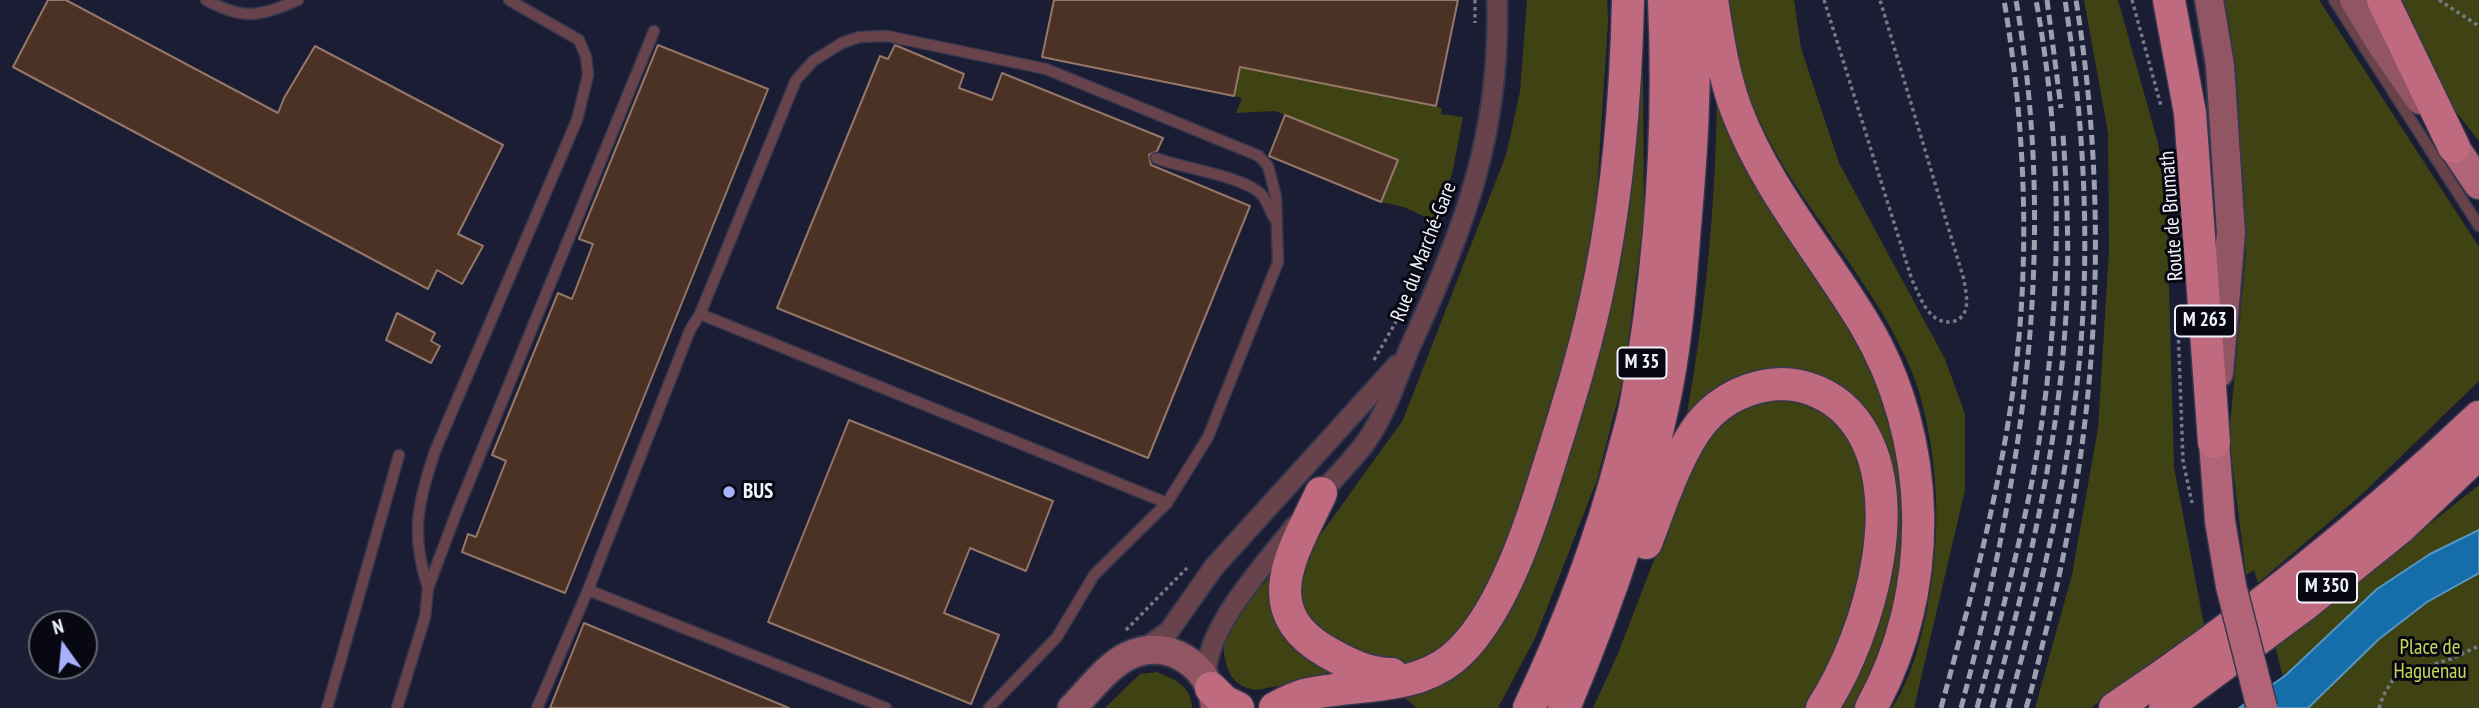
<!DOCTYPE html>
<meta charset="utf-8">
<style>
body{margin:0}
#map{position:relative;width:2479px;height:708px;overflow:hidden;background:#1b1d34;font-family:"PT Sans Narrow",sans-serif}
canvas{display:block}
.north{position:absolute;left:28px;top:610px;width:70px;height:70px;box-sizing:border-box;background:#080812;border:2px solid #656670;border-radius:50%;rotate:345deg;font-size:19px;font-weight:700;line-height:28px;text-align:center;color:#f1f3fc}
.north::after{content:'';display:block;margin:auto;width:24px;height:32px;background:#a7b1fc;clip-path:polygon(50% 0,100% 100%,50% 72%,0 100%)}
</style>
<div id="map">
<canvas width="2479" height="708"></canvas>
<div class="north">N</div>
</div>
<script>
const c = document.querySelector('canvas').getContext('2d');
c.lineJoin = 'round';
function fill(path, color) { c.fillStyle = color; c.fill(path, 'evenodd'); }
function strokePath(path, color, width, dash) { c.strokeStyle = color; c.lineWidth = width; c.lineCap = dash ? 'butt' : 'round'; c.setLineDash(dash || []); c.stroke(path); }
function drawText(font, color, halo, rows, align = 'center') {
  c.font = font + ' "PT Sans Narrow",sans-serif'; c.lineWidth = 6; c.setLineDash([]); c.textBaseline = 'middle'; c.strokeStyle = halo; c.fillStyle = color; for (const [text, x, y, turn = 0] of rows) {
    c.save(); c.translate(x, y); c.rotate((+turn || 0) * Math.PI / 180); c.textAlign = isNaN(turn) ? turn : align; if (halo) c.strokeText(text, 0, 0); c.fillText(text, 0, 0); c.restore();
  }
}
fill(new Path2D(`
 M1527,0H1607L1608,22L1594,237L1550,420L1512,543L1475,616L1433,658L1403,667L1373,665L1309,630L1298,609L1300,563L1403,420L1506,155L1520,92Z
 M1639,0L1643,78L1644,216L1624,375L1597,480L1536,636L1498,708H1417L1402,696L1432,686L1545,515Z
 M1725,0H1794L1801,48L1839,163L1945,359L1965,414V490L1914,708H1892C1916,671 1926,620 1932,578C1941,516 1936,449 1918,389C1913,370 1893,331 1882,313C1856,269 1824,229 1796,186C1760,131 1731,66 1725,0Z
 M2084,0H2118L2158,143L2167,216L2174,467L2204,625L2091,708H2035L2072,575L2098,428L2109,251L2108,133Z
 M2225,0H2319L2479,247V381L2360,496L2258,583L2254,570L2246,575L2229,437L2246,253L2243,180L2234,65Z
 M2370,0H2479V139L2478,140Z
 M1240,67L1442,108L1441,114L1463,117L1452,174L1436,222L1404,207L1381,202L1397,159L1275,111L1236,113L1242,98L1234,96Z
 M1717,90L1809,250L1905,435L1906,612L1863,708H1837C1854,672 1877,634 1886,595C1897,549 1898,453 1870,413C1854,390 1830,379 1804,371L1686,419C1706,310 1716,201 1717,90Z
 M1754,398H1811L1859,446L1870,514L1862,593L1810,708H1593L1617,656L1691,464L1709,434Z
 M2479,485V530L2430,554L2377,589L2283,677L2275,646Z
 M1274,572L1328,670L1325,675L1317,679L1256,690C1241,688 1232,681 1227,667C1225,659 1222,648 1225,640C1232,620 1260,587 1274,572Z
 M2479,573V708H2308L2379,639L2427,602Z
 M1157,672C1175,680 1191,685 1192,708H1105L1140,674Z`), '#3f4314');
const water = new Path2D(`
 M2479,530V573L2427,602L2379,639L2308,708H2239L2286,675L2377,589L2430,554Z`);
fill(water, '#156ea9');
strokePath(water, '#5796c2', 2);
const building = new Path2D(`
 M48,0H66L278,113L284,98L315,46L503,145L458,234L483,246L462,284L437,270L428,289L13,67Z
 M1054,0H1458L1436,106L1240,67L1234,96L1042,57Z
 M658,45L768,89L565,593L462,552L468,534L476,537L506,461L492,455L558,293L572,299L593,244L579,239Z
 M895,45L964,74L959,88L992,100L1002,73L1163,138L1157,151L1149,155L1151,165L1250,206L1148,458L777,308L880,56L888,59Z
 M1285,115L1398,160L1381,202L1269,156Z
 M397,313L435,333L431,341L440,346L431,363L386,340Z
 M849,420L1053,501L1026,571L970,548L944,613L999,635L971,704L768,622Z
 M584,623L789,708H550Z`);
fill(building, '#4c3225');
strokePath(building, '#957768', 2);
const service = new Path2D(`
 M206,0C243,20 260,17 298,0
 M2334,0L2479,226
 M1156,158C1181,168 1243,176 1261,194C1267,200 1270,211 1274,218
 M700,314L796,80L813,61L842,43L859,37L887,36L1046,69L1259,156L1268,166L1276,197L1278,262L1208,437L1167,503L1094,575L1057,637L989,708
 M428,588C410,533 418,504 435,451L577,120L588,75L586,57L579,40L509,0
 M588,590L690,330L700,314L1167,503
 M327,708L399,455
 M397,708L425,617L428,588L457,511L654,31
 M537,708L588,590L886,708`);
const minor = new Path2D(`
 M1316,500C1332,479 1353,461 1368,439C1387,411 1397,378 1410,347C1464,230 1501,132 1497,0
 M1141,651L1169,631L1214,567L1397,365
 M1207,679C1201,632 1267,562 1295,526`);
const secondary = new Path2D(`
 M2209,0L2220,65L2231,233L2219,373
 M2354,0L2381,44L2420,100
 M1072,708C1089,691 1107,666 1128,656C1167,636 1212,666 1215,708`);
const primary = new Path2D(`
 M2454,147L2479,184
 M2214,442L2220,521L2231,586`);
const trunk = new Path2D(`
 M1712,0C1718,37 1723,74 1736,109C1765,187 1821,252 1864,323C1933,438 1937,590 1871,708
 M2169,0L2190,113L2214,442
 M2383,0L2454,147
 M1321,493C1294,551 1253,610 1327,652C1348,664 1368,674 1392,674
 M1646,543C1660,507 1678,451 1702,422C1722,398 1751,385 1781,384C1806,384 1831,395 1848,413C1915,485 1869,636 1822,708
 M1211,688L1224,701L1238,708
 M1275,708C1284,703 1294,698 1304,695C1352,683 1411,692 1452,659C1498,622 1528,533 1545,478C1566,411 1588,343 1601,274C1619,184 1626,91 1628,0
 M1529,708C1568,626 1600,542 1623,454C1628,435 1634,416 1637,397C1660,268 1670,131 1664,0
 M1564,708C1605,611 1641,510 1663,406C1675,352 1680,294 1684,238C1691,159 1697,80 1692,0
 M2115,708C2244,622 2366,524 2479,417
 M2165,708L2303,606L2401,527L2479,453`);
strokePath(service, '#35374c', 13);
strokePath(minor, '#35374c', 23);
strokePath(secondary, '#35374c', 32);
strokePath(primary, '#35374c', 33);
strokePath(trunk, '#35374c', 35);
strokePath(new Path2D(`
 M1475,0V23
 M1824,0L1912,280C1918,292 1922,305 1931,314C1942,326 1962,325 1966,308C1968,299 1965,288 1964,280L1880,0
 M2132,0L2161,106
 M2439,0L2479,26
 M2178,326L2183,461L2192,503
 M1374,360L1405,306
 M1126,630L1187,568
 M2379,708L2383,696L2394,678L2411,671L2451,659L2479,646`), '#767889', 3.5, [3.5, 3.5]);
strokePath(service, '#69434c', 10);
strokePath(minor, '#69434c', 19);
strokePath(secondary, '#925564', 28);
strokePath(primary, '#b16377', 30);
strokePath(trunk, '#c06a80', 32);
strokePath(new Path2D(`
 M2047,0L2061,108
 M1941,708C1969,605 1997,503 2012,397C2031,266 2026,130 2004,0
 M1961,708C2024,472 2058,244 2016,0
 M1977,708C1997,631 2018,554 2033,476C2062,319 2065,157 2036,0
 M1992,708C2024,588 2054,467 2064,343C2070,274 2068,204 2063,135
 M2008,708C2037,604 2063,499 2076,392C2092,262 2085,129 2065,0
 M2026,708C2034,683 2039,657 2046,631C2099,423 2110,212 2076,0`), '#9ea0af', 5, [10, 5]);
const primaryBridge = new Path2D(`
 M2231,586L2262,708`);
strokePath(primaryBridge, '#35374c', 33, []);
strokePath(primaryBridge, '#b16377', 30);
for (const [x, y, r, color] of [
 [729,492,7,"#a7b1fc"]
]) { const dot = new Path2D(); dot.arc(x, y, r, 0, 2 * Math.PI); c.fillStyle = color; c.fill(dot); strokePath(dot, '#080812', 2.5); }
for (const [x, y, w] of [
 [2205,321,60],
 [1642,363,49],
 [2327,587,60]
]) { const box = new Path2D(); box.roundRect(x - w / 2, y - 15.5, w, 31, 5); c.fillStyle = '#080812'; c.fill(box); strokePath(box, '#f1f3fc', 2); }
drawText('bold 19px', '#f1f3fc', null, [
 ["M 263",2205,321],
 ["M 35",1642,363],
 ["M 350",2327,587]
]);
drawText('21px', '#f1f3fc', '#080812', [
 ["Route de Brumath",2172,216,-94],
 ["Rue du Marché-Gare",1424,252,-69]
]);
drawText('bold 21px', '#f1f3fc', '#080812', [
 ["BUS",743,492]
], 'left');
drawText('21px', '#ccd758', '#080812', [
 ["Place de",2430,648],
 ["Haguenau",2430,672]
]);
</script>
